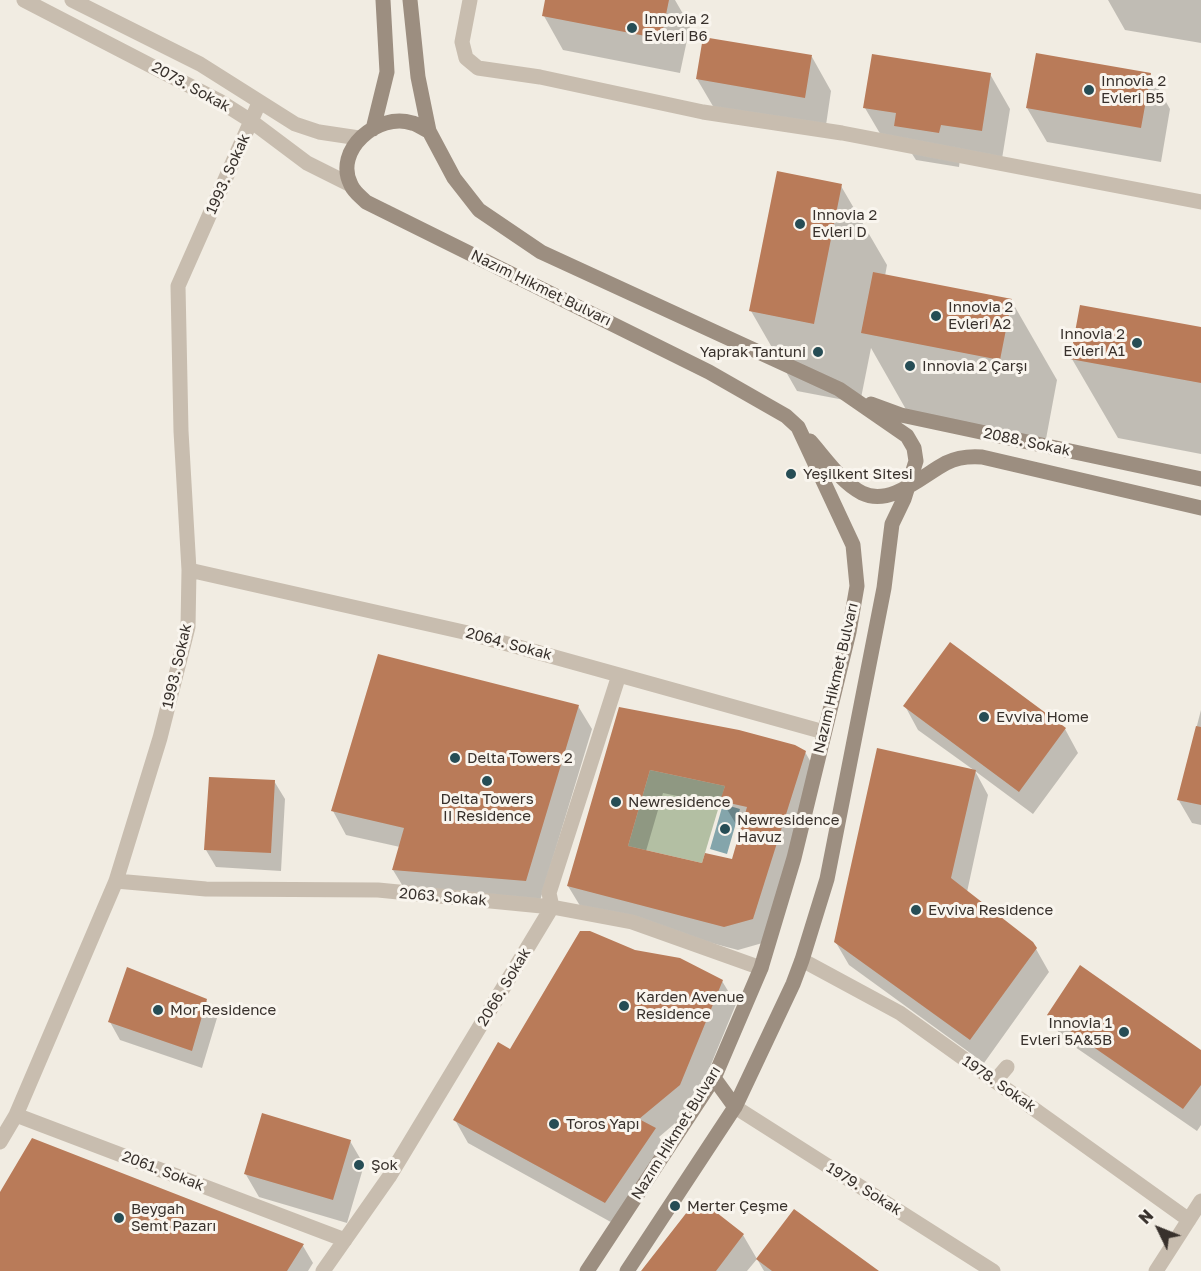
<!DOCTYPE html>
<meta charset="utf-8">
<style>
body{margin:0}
#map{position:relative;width:1201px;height:1271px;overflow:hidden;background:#f1ece2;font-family:"Golos Text",sans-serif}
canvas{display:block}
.north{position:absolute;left:1129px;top:1199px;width:60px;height:60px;-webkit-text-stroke:4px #f9f5ee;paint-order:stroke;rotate:313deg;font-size:16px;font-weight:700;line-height:24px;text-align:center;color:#38312c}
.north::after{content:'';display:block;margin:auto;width:21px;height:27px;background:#38312c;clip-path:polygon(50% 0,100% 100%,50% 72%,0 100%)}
</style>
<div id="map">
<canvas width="1201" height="1271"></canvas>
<div class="north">N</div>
</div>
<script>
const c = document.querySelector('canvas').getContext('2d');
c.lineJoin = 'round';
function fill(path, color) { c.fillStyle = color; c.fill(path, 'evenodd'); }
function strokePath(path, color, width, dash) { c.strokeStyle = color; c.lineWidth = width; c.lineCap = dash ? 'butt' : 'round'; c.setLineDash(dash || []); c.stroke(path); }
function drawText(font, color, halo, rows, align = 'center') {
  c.font = font + ' "Golos Text",sans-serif'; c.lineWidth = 6; c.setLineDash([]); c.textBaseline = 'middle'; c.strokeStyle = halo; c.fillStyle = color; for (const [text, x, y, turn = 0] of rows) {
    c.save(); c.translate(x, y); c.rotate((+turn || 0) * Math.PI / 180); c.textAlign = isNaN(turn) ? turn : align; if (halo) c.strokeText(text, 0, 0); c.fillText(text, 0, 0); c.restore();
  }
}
fill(new Path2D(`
 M650,770L725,786L702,863L628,846Z`), '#b3bfa3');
fill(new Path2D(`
 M723,804L740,809L727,854L710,849Z`), '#84a5ab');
fill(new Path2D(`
 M547,0H675L690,26L680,73L563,50L544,16Z
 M1108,0H1201V43L1125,30Z
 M812,57L831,91L825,132L717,113L697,79Z
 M990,74L1010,109L1001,165L960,159L959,167L916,160L907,146L885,142L865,108Z
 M1150,74L1170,109L1161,162L1047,142L1027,108Z
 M841,186L887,265L885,276L1011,300L1057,380L1046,439L908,413L871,348L860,403L797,391L751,311Z
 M1201,328V454L1118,438L1072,359Z
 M578,706L592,729L539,904L407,893L393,870L400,847L346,835L333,811Z
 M905,706L1065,729L1078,753L1033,814L975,771L988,795L967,892L1036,949L1049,972L984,1063L849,965L835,941L975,771L918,730Z
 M620,708L805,752L819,776L766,942L738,950L582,909L568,886ZM663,793L725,806L736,824L743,826L733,860L703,865L646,851Z
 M1201,710V825L1192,823L1178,799Z
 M274,781L285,799L281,871L216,867L206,850Z
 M634,951L722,981L736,1004L693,1108L659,1137L668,1152L618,1226L468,1143L455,1120L510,1051Z
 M206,1000L217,1018L202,1068L120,1040L110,1022Z
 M1048,1015L1201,1052V1125L1197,1131L1062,1038Z
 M350,1141L364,1165L347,1223L259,1197L245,1173Z
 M0,1195L303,1246L313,1263L308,1271H0Z
 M743,1235L757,1259L747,1271H643Z
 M757,1259L876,1271H764Z`), '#0003');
fill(new Path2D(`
 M545,0H669L661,39L542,16Z
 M703,37L812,55L805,98L696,79Z
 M1036,53L1151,73L1141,128L1026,108Z
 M872,54L991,73L982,131L941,125L939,133L894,126L896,113L863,108Z
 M777,171L842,184L814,324L749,311Z
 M873,272L1012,299L1000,360L861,333Z
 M1080,305L1201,327V383L1070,359Z
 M950,642L1066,728L1019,792L903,706Z
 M378,654L579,705L526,881L392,870L404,828L331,811Z
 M619,707L739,730L795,745L806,751L753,919L724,927L567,886ZM650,770L725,786L720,801L747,807L732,859L705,853L702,863L628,846Z
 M1196,726L1201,727V805L1177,800Z
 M877,748L976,770L951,878L1033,942L1037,948L970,1040L834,942Z
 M209,777L275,780L271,853L204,850Z
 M580,931H590L635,950L680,958L723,980L680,1085L639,1119L656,1128L605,1203L453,1120L498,1042L510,1049Z
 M1080,965L1201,1050V1085L1183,1109L1047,1015Z
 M127,967L207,999L192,1051L108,1022Z
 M262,1113L351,1140L333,1200L244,1174Z
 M32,1138L304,1244L287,1271H0V1192Z
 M698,1198L744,1234L716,1271H641Z
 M794,1209L879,1271H772L756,1259Z`), '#b97b59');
strokePath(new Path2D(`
 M24,0L221,102L251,121L307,163L351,185
 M72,0L200,64L295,124L319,132L359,138
 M470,0L462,42L466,58L478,68L540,77L703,112L842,133L1201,202
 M189,570L468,633L824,732
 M116,881L206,889L378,890L552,907L632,922L761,968
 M802,960L900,1013L1189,1220
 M995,1081L1007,1067
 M735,1107L993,1271
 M16,1115L345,1240
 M0,1142L16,1115L116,881L160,738L188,627L189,570L181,431L178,286L259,103
 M323,1271L389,1177L552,907L549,893L619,675
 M1156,1271L1201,1201`), '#c8bdaf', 15);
strokePath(new Path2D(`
 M410,0L418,77L429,131L454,178L479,210L541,252L839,389L907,436L914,448L916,461L904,499L892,524L884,588L827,879L802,960L793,984L735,1107L627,1271
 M373,129L387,72L383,0
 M429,131C423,129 418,124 412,123C378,112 333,150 351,185C354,192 361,197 366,202L709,372L786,416L798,427L853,545L857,586L849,632L794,858L761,968L714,1078L587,1271
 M871,404L901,415L1201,479
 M810,441C825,458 842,483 862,493C891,507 923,475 946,463C958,457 969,456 982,457L1201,508
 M714,1078L735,1107`), '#9c8e80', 15);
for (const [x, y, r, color] of [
 [632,28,6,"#264d55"],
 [1089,90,6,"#264d55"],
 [800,224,6,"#264d55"],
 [936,316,6,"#264d55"],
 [1137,343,6,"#264d55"],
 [818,352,6,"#264d55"],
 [910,366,6,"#264d55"],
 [791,474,6,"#264d55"],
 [984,717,6,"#264d55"],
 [455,758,6,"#264d55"],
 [487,781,6,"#264d55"],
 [616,802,6,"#264d55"],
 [725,829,6,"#264d55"],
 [916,910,6,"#264d55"],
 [624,1006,6,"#264d55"],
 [158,1010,6,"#264d55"],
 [1124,1032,6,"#264d55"],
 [554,1124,6,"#264d55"],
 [359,1165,6,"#264d55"],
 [675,1206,6,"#264d55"],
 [119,1218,6,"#264d55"]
]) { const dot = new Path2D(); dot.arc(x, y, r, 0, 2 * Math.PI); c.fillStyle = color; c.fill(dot); strokePath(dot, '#f9f5ee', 2); }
drawText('15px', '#38312c', '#f9f5ee', [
 ["Innovia 2",644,19],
 ["Evleri B6",644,36],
 ["Innovia 2",1101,81],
 ["Evleri B5",1101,98],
 ["Innovia 2",812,215],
 ["Evleri D",812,232],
 ["Innovia 2",948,307],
 ["Evleri A2",948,324],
 ["Innovia 2",1125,334,"right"],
 ["Evleri A1",1125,351,"right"],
 ["Yaprak Tantuni",806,352,"right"],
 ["Innovia 2 Çarşı",922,366],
 ["Yeşilkent Sitesi",803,474],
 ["Evviva Home",996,717],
 ["Delta Towers 2",467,758],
 ["Delta Towers",487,799,"center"],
 ["II Residence",487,816,"center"],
 ["Newresidence",628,802],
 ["Newresidence",737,820],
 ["Havuz",737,837],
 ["Evviva Residence",928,910],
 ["Karden Avenue",636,997],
 ["Residence",636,1014],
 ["Mor Residence",170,1010],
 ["Innovia 1",1112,1023,"right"],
 ["Evleri 5A&5B",1112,1040,"right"],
 ["Toros Yapı",566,1124],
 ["Şok",371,1165],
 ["Merter Çeşme",687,1206],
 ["Beygah",131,1209],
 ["Semt Pazarı",131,1226]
], 'left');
drawText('15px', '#38312c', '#f9f5ee', [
 ["2073. Sokak",191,87,29],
 ["1993. Sokak",228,174,-66],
 ["Nazım Hikmet Bulvarı",541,288,26],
 ["2088. Sokak",1027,442,12],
 ["2064. Sokak",509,644,15],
 ["1993. Sokak",177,666,-77],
 ["Nazım Hikmet Bulvarı",836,678,-77],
 ["2063. Sokak",443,897,5],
 ["2066. Sokak",504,987,-59],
 ["1978. Sokak",999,1084,35],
 ["Nazım Hikmet Bulvarı",676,1133,-58],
 ["2061. Sokak",163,1171,21],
 ["1979. Sokak",864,1189,32]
]);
</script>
